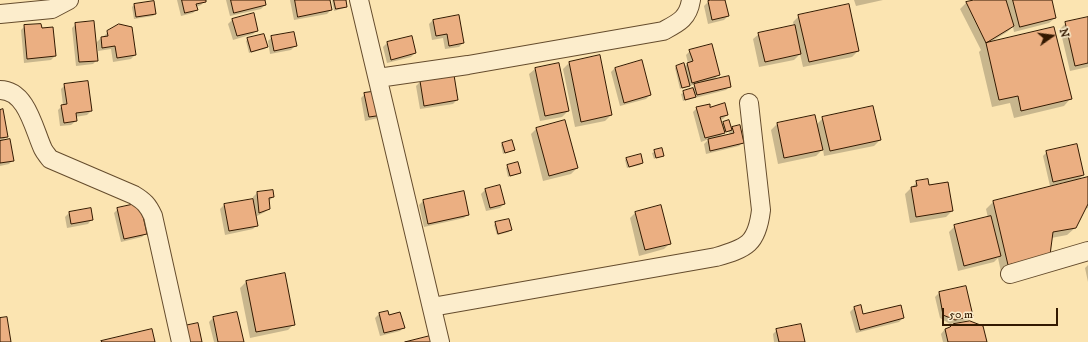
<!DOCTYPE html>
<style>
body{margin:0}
#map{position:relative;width:1088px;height:342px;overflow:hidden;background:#fbe4b1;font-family:"IM FELL DW Pica",serif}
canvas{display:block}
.north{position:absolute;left:1032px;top:16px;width:40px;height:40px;-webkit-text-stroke:3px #fcedcc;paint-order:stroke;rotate:76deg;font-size:11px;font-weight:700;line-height:16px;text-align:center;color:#331901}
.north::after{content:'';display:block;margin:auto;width:14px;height:18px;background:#331901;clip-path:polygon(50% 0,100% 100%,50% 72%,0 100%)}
.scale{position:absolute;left:942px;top:308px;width:116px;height:18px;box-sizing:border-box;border:2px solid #331901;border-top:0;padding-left:5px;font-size:12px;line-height:14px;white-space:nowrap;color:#331901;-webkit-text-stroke:3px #fcedcc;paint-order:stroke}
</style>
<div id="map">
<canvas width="1088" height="342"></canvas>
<div class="north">N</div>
<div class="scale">50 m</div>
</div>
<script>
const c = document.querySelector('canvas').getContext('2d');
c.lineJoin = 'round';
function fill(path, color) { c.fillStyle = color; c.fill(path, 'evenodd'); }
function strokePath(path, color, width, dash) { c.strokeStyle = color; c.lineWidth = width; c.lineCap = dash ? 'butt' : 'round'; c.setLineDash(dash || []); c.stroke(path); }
fill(new Path2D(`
 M177,0H205V1L201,5L196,7L197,9L193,13L181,16Z
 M226,0H264L265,5L261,9L230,16Z
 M290,0H329L331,10L327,14L294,20Z
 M332,0H345L346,7L344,8L334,11Z
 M715,0H724L728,16L724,20L708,24L704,6L708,2Z
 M854,0H883L856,6Z
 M977,0H1051L1055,18L1049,23L1014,32L1013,27L1007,32L989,43L1071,98L1064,106L1014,118L1010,103L992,107L979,52L981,50L960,9L966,3Z
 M153,3L155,14L153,16L134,19L132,7L134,5Z
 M799,16L858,51L852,57L803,67L800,54L794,60L759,67L753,39L759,34L794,26L793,22Z
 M1088,18V67L1070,71L1060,29L1066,23Z
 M232,20L257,30L253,34L233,40L228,24Z
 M433,20L463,43L459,47L445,49L443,38L432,40L429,24Z
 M76,24L97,60L93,64L76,66L72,28Z
 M25,26L55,56L51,60L24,63L21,30Z
 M108,32L135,55L131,59L113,62L111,49L98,51L97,42L101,38H104V36Z
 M272,37L295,46L291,50L270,54L268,41Z
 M411,37L415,53L411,57L387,63L383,47L387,43Z
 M248,39L267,47L265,49L249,53L246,41Z
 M690,51L719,74L713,81L730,86L726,90L683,101L681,94L691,89L696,84L680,89L675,68L677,66L684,67L688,63L686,55Z
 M599,57L611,115L605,121L575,127L563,69L569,63Z
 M615,68L650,95L646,99L620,106L611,72Z
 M535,69L568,111L562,117L540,121L529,74Z
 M453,77L457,100L453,104L420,109L416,86L420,82Z
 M65,85L91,111L87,115L75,117L76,121L71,125L60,126L58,110L63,105L61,89Z
 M365,94L382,114L378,118L365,121L361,98Z
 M697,108L727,115L723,119L720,120L721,125L724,123L731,130L733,128L743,142L739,146L706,154L704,144L709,139L701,142L693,112ZM724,132H729L730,135L718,138Z
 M0,111L6,137L1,142L13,160L9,164L0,166Z
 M814,116L816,125L823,118L880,140L874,146L824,156L823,149L816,156L778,164L771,130L777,124Z
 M537,128L577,168L571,174L543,181L531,134Z
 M503,143L514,150L512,151L503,154L501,145Z
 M661,149L663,155L654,159L652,153Z
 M1047,152L1083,175L1077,181L1088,178V208L1084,209L1075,228L1067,235L1051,238L1001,272L998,258L994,262L958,271L949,232L955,226L988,218L986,209L993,202L1065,184V182L1050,186L1043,156Z
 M626,159L642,163L640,165L627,168L625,160Z
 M508,166L520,173L518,174L508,177L506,168Z
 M917,182L928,186L952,211L946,217L910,223L905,194Z
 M485,190L504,204L500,208L486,211L481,194Z
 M257,193L273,197L269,201V208L265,212L255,217L257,225L253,229L225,235L220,209L224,205L253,200V197Z
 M423,201L468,214L464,218L424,227L419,205Z
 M90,209L92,219L88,224L67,228L65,217L69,213Z
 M118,209L146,233L142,237L121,242L114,213Z
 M636,212L670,243L664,249L639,256L630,218Z
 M496,223L510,230L509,232L497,235L494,225Z
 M1088,265V282L1085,268Z
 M284,274L294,324L288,330L250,338L240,288L246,282Z
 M965,288L972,316L968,320L950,324L940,318L935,297L939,293Z
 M860,307L862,315L903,318L899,322L856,333L850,312L854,308Z
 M387,312L388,316L404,327L400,331L380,336L375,318L379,314Z
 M236,313L243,342H214L209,322L213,318Z
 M945,329L986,342H943L941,334Z
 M777,330L804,342H774L773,334Z`), '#0003');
const building = new Path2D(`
 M182,0H206V2L196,4L198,10L185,13Z
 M231,0H265L266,5L234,13Z
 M295,0H330L332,10L298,17Z
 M334,0H346L347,7L336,9Z
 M711,0H725L729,16L712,20L708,1Z
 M974,0H1006L1014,26L986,43L966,2Z
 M1013,0H1052L1056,18L1020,27Z
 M154,1L156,14L136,17L134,4Z
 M849,4L859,51L809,62L798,15Z
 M254,13L258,31L237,36L232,19Z
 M459,15L464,43L449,46L447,34L436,36L433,20Z
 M1088,17V63L1075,66L1065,22Z
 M94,21L98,61L79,62L75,23Z
 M41,24L42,28L53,27L56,56L27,59L24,25Z
 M119,24L132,27L136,55L117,58L115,46L102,48L101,37L108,36L107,31Z
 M795,25L801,54L765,62L758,33Z
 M1054,27L1072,99L1021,111L1018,96L999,100L986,43Z
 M294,32L297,46L274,51L271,36Z
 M264,34L268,47L251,52L247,38Z
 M412,36L416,53L391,60L387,42Z
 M712,44L720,75L692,83L687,63L693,61L689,50Z
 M600,55L612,115L581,122L569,62Z
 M642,60L651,95L624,103L615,68Z
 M559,63L569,111L545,116L535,68Z
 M684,63L690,86L682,88L676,66Z
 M454,75L458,100L424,106L420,81Z
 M729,76L731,87L697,95L694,84Z
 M88,81L92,111L76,113L77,121L64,123L61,105L67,104L64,84Z
 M693,88L696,97L685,100L683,91Z
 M378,91L383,115L369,117L364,93Z
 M725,103L728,115L720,117L725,133L705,138L696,107L710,104V107Z
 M873,106L881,140L830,151L822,117Z
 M3,109L8,137L0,138V110Z
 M815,115L823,150L784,158L777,123Z
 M565,120L578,168L549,176L536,128Z
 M729,120L732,130L726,132L723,122Z
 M740,125L744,143L710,151L708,139L734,133L732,127Z
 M10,139L14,161L0,163V141Z
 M512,140L515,150L505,153L502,143Z
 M1077,144L1084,175L1053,182L1046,151Z
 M662,148L664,156L656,158L654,150Z
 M641,154L643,163L629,167L626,158Z
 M518,162L521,173L510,176L507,165Z
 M1088,177V204L1076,228L1053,232L1050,255L1008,265L993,201Z
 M928,179L929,185L948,182L953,211L916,217L911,187L917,186L916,181Z
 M500,185L505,204L490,208L485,189Z
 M273,190L274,197L269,198L270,209L259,213L257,192Z
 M464,191L469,215L428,224L423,200Z
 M253,199L258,226L229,231L224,204Z
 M140,203L147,234L124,239L117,208Z
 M661,205L671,244L645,250L635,212Z
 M91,208L93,220L71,224L69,212Z
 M991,216L1001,256L964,266L954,225Z
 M509,219L512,230L498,234L495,222Z
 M285,273L295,325L256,332L246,281Z
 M966,286L973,316L955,320L943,315L939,292Z
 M861,305L863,314L901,305L904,318L860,330L854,307Z
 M388,311L389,315L400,312L405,328L384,333L379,313Z
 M237,312L244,342H218L213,317Z
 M7,317L11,342H0V318Z
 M970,321L983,326L987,342H948L945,329L950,327L953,324Z
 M198,323L202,342H188L184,326Z
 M801,324L805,342H779L776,329Z
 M152,329L155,342H102L101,341Z
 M430,336L431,342H405Z`);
fill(building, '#ebaf82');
strokePath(building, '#331901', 1);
const street = new Path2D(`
 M359,0L440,342
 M0,14L52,9L69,0
 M378,78L468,65L663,31C678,23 688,19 691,0
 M0,90C27,90 34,130 43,149C45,153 48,156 50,159L134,195C144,201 148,205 153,216L181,342
 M1010,274L1088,251
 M432,307L716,257C747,248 757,244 761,210L749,103`);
strokePath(street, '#654c2d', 20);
strokePath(street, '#fcedcc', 18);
</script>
